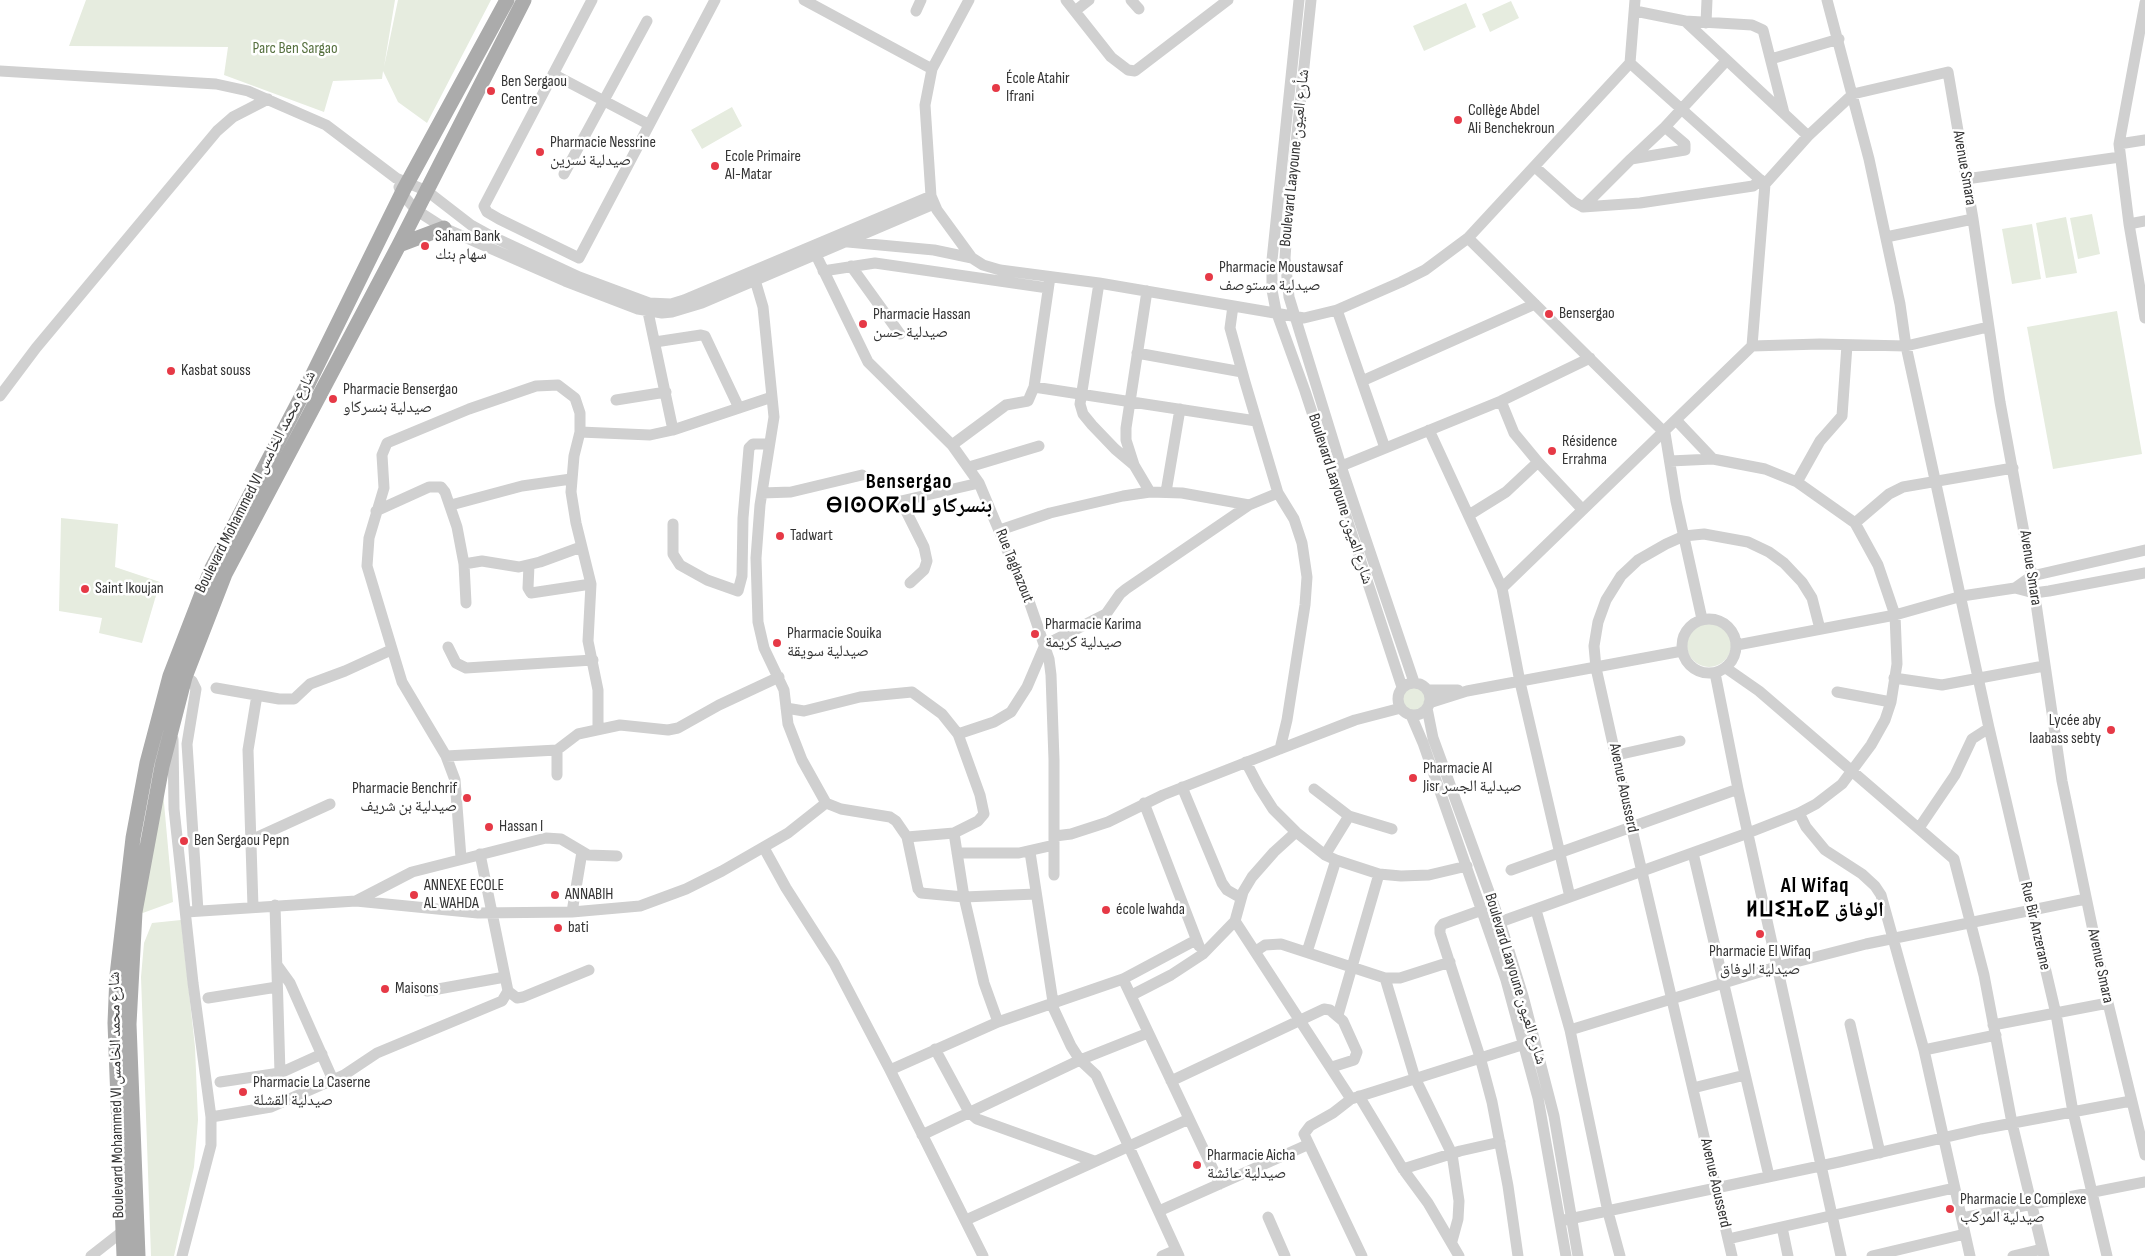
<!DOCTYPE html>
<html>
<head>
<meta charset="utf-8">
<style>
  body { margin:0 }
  canvas { display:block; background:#fff }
</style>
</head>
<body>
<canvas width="2145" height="1256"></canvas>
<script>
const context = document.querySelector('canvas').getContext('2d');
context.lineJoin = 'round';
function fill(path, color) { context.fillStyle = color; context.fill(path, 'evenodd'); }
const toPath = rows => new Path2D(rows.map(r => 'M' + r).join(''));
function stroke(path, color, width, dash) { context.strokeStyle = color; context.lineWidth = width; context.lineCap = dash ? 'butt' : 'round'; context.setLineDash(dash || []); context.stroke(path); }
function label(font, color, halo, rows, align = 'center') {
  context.font = font + ' "Sofia Sans Condensed","Noto Naskh Arabic","Noto Sans Tifinagh",sans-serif'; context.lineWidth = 5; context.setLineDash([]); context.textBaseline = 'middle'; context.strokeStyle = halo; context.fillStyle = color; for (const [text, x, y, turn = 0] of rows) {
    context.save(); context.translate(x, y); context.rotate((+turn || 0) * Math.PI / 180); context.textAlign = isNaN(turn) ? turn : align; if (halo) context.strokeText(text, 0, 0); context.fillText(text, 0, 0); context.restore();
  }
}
fill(toPath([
  [86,0,395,0,384,67,398,0,491,0,427,123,398,102,383,71,382,79,333,81,324,112,224,75,228,47,69,46],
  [1511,1,1519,18,1490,32,1482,14],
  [1466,3,1476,27,1424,51,1413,26],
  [732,107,742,126,702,149,691,130],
  [2092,214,2100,254,2078,259,2070,218],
  [2066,217,2077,273,2046,278,2036,223],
  [2032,224,2041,279,2012,284,2002,229],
  [2117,311,2142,454,2053,469,2027,327],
  [61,518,118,524,115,567,160,582,142,643,99,633,102,618,59,611],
  '1687 645a22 22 0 1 1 44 0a22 22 0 1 1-44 0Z',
  '1400 698a14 14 0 1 1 28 0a14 14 0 1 1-28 0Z',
  [163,792,173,902,140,914],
  [181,920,195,1047,198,1120,194,1167,174,1256,151,1256,141,977,144,943,152,923]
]), '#e6ecdf');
stroke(toPath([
  [592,0,484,206,487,212,499,219,579,258,715,0],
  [804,0,932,69],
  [969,0,932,69,925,105,931,196,937,210,972,258,983,265,1000,270,1099,283,1304,318,1337,310,1401,282,1425,270,1468,238,1630,63,1635,0],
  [1066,0,1111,57,1128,70,1135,71,1228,0],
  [1131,0,1139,9],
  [1299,0,1272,260,1272,290,1276,311,1305,391,1402,687],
  [1311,0,1287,229,1285,258,1289,297,1341,466,1414,682],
  [1827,0,1869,159,1900,304,1906,346,1989,728,2056,1014,2073,1112,2107,1256],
  [2145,3,2119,144,2129,224,2145,318],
  [916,11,921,0],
  [1075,11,1089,0],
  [1635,11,1685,21,1808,136],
  [1685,21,1752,25,1763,30,1784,113],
  [1706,23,1707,0],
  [1771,59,1839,39],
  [1630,63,1765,184],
  [0,71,216,84,248,91,326,125,396,178,427,191,471,225,491,236,579,277,649,303,671,304,684,300,931,196],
  [553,74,648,124],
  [1665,127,1685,144,1685,150,1631,159,1665,127,1726,61],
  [2119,144,2145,140],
  [1535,167,1574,202,1583,207,1640,203,1753,186,1761,180],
  [564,174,647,21],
  [1966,179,2120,157],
  [399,187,402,194,416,210,444,228,565,281,638,309,662,313,672,312,702,303,934,204],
  [1583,207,1631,159],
  [2129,224,2145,221],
  [1886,237,1973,219],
  [1468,238,1665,433,1676,501,1702,619],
  [848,242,934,250,972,258],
  [816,255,868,362,952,445,979,483,1030,604,1049,659,1051,675,1054,760,1054,875],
  [851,266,900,334],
  [823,271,875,263,1048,288],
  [1050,277,1034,387,1256,421],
  [755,280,763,307,774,417,760,505,756,558,758,622,764,648,784,690,788,724,802,760,826,803,841,809,890,817,896,821,907,837,918,889,921,893,964,897,1036,894],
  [1099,283,1080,404,1083,414,1092,425,1115,449,1134,465],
  [1147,291,1126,428,1126,440,1134,465,1150,492],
  [1233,306,1230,328,1245,382,1278,493,1294,519,1302,543,1307,577,1305,605,1287,720,1280,749],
  [1337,310,1385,448],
  [648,312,673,430],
  [655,342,701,335,705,336,739,408],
  [1752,346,1820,344,1906,346,1988,327],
  [1137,353,1242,372],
  [1362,381,1535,304],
  [0,396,36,348,217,131,233,117,268,99],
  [616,400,666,392],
  [1501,401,1514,433,1538,462,1582,509],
  [1677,421,1713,459],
  [1429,430,1502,588,1520,682,1570,897],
  [580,432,650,435,673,430,772,397],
  [952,445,1006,405,1028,401,1034,387],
  [969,467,1039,446],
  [1334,469,1501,401,1590,358],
  [1797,482,1820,441,1842,416,1847,345],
  [1166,492,1180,409],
  [762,493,791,492,862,475],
  [451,505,522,486,571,479],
  [376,511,429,487,441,487,445,492,457,527,464,564],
  [1469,515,1506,492,1538,462],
  [1855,523,1889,494,1903,487,2013,468],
  [673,524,673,554,680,565,707,580,738,591,742,576,743,518,749,448,753,444,769,444],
  [1000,530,1050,513,1123,496,1150,492,1182,493,1249,505,1278,493],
  [529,565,528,588,531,593,591,584],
  [910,583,924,570,927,561,924,547,901,501,979,483],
  [1502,588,1752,346,1765,184,1808,136,1853,94,1948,72,1973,219,2000,402,2032,576,2062,781,2108,1003,2145,1155],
  [2015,588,2032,576,2145,550],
  [466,603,464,564,482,561,519,567,540,562,581,547],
  '1682 646a27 27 0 1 1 54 0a27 27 0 1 1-54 0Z',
  [1737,645,1895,615,1962,596,2015,588,2034,593,2049,591,2145,573],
  [448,647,456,663,466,668,593,660],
  [1726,668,1759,691,1954,859,1984,975,2012,1123,2044,1256],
  [1715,673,1738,789,1841,1256],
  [185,677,192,681,196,689,187,744,198,911],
  [1894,678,1942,685,2044,666],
  '1398 699a16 16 0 1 1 32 0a16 16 0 1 1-32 0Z',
  [216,688,279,699,294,699,310,684,345,671,391,650],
  [1427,690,1458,690],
  [1837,692,1891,702],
  [1429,703,1467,691,1682,651],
  [786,708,804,711,860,697,912,692,942,714,958,734,980,795,984,814,978,821,954,833,907,837],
  [1427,708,1433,738,1500,922,1523,996,1554,1116,1578,1256],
  [1411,715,1423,743,1506,980,1538,1098,1566,1256],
  [958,734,994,722,1011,712,1027,687,1045,645,1106,614,1120,594,1126,589,1249,505],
  [173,739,174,809,193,983,211,1117,211,1145,182,1256],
  [1617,755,1680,741],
  [446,756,557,750],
  [1246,762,1259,787,1273,809,1296,832,1325,855,1336,860,1379,874,1401,876,1429,875,1467,866],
  [557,775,557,750,578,734,620,725,668,730,678,728,719,705,779,677],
  [1182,787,1222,883,1227,890,1241,898],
  [1314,789,1349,816,1392,829],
  [1144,803,1199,946],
  [1799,813,1806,827,1825,850,1862,874,1875,886,1881,895,1924,1050,1970,1256],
  [1919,828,1955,775,1972,739,1989,728],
  [954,833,964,897,984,983,998,1022],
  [1055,836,1071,834,1108,822,1163,795,1280,749,1355,720,1401,708],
  [251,840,330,804],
  [764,848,786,888,834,963,890,1070],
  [1030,852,1053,1002],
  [957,853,1019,853,1054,845],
  [1693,853,1769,1176],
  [1325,855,1349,816],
  [461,858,455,780,446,756,402,682,367,566,369,538,384,488,382,455,387,443,469,409,536,386,558,385,575,398,580,413,580,432,574,456,571,492,576,523,591,584,588,641,598,690,598,728],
  [1511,870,1738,789],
  [356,901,412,872,546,838,561,839,588,855,617,856],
  [275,905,280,1073],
  [253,907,248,750,257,695],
  [1482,910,1443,924,1440,928,1440,933,1480,1057,1492,1102,1508,1186,1518,1256],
  [1536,910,1570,1030,1608,1212,1620,1256],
  [186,912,356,901,478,913,572,912,640,906,686,889,722,871,788,833,826,803],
  [572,912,582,852],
  [1235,921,1243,892,1252,877,1274,852,1296,832],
  [1500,922,1748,833,1799,813,1816,804,1842,784,1871,745,1885,720,1891,702,1897,664,1895,615,1878,565,1855,523,1797,482,1765,469,1713,459,1670,461],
  [1256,951,1265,945,1281,944,1385,978,1400,978,1450,962],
  [1307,952,1336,860],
  [277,965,290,983,333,1080],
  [1385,978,1415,1078,1452,1154,1459,1201,1458,1219,1452,1241],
  [1123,979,1220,1184],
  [427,991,505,977],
  [508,991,517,998,523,997,589,970],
  [1132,995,1171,975,1203,954,1235,921,1351,1099,1531,1042],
  [208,998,277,987],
  [1051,1003,1071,1046,1080,1060,1096,1075,1179,1256],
  [1338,1015,1379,874],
  [1850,1024,1880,1153],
  [1993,1025,2108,1003],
  [1570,1030,1776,967,1866,944,2086,899],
  [935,1049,969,1112,977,1119,1094,1161],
  [1924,1050,1996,1035],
  [1171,1081,1324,1009,1330,1010,1343,1021,1357,1052,1354,1060,1332,1067],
  [220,1082,280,1073,322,1054],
  [1693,1088,1745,1075],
  [1359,1096,1403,1169,1428,1203,1459,1256],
  [1351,1099,1333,1113,1310,1126,1304,1134,1362,1256],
  [211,1117,271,1107,344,1075,377,1053,502,1001,508,991,480,854],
  [922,1135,1080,1060,1148,1033],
  [1403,1169,1460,1151,1500,1142],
  [1159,1211,1307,1145],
  [1268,1217,1285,1256],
  [1962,1218,2145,1182],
  [966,1220,1189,1119],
  [1560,1221,1839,1162,1981,1129,2131,1101],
  [1782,1227,1788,1256],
  [1728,1239,1954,1188],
  [91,1256,123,1231],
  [983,1256,890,1070,998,1022,1123,979,1196,940],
  [1162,1256,1176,1250],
  [1732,1256,1631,825,1596,668,1594,646,1598,622,1606,600,1621,576,1638,560,1666,544,1684,536,1704,534,1748,542,1769,552,1784,563,1802,582,1812,598,1820,629],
  [1872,1256,1965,1234],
  [2013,1256,2042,1249]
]), '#d0d0d0', 11);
stroke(toPath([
  [399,245,444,228],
  [124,1256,115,1023,117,975,133,838,147,763,170,676,211,570,308,384,404,189,507,0],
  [138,1256,129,1024,135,912,162,766,185,677,225,574,399,245,524,0]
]), '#ababab', 15);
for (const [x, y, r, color] of [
  [996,88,5,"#e63946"],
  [491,91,5,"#e63946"],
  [1458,120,5,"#e63946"],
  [540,152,5,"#e63946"],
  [715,166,5,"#e63946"],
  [425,246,5,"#e63946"],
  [1209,277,5,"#e63946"],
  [1549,314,5,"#e63946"],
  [863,324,5,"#e63946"],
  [171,371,5,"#e63946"],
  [333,399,5,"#e63946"],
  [1552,451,5,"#e63946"],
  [780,536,5,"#e63946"],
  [85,589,5,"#e63946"],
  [1035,634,5,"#e63946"],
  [777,643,5,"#e63946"],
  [2111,730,5,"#e63946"],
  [1413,778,5,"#e63946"],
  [467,798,5,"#e63946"],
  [489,827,5,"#e63946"],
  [184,841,5,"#e63946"],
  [414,895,5,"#e63946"],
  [555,895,5,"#e63946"],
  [1106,910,5,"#e63946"],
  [558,928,5,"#e63946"],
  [1760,934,5,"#e63946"],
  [385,989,5,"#e63946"],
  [243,1092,5,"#e63946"],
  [1197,1165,5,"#e63946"],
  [1950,1209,5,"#e63946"]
]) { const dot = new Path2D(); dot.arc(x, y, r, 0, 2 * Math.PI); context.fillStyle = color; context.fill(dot); stroke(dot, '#fff', 2); }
label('16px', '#56703f', '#fff', [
  ["Parc Ben Sargao",295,49]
]);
label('16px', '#333', '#fff', [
  ["École Atahir",1006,79],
  ["Ifrani",1006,97],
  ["Ben Sergaou",501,82],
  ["Centre",501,100],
  ["Collège Abdel",1468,111],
  ["Ali Benchekroun",1468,129],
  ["Pharmacie Nessrine",550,143],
  ["صيدلية نسرين",550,161],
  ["Ecole Primaire",725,157],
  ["Al-Matar",725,175],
  ["Saham Bank",435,237],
  ["سهام بنك",435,255],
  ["Pharmacie Moustawsaf",1219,268],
  ["صيدلية مستوصف",1219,286],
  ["Bensergao",1559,314],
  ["Pharmacie Hassan",873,315],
  ["صيدلية حسن",873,333],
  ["Kasbat souss",181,371],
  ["Pharmacie Bensergao",343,390],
  ["صيدلية بنسركاو",343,408],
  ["Résidence",1562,442],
  ["Errahma",1562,460],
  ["Tadwart",790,536],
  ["Saint Ikoujan",95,589],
  ["Pharmacie Karima",1045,625],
  ["صيدلية كريمة",1045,643],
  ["Pharmacie Souika",787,634],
  ["صيدلية سويقة",787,652],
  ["Lycée aby",2101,721,"right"],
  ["laabass sebty",2101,739,"right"],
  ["Pharmacie Al",1423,769],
  ["Jisr صيدلية الجسر",1423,787],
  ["Pharmacie Benchrif",457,789,"right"],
  ["صيدلية بن شريف",457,807,"right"],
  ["Hassan I",499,827],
  ["Ben Sergaou Pepn",194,841],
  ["ANNEXE ECOLE",424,886],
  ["AL WAHDA",424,904],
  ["ANNABIH",565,895],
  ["école lwahda",1116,910],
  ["bati",568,928],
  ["Pharmacie El Wifaq",1760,952,"center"],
  ["صيدلية الوفاق",1760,970,"center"],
  ["Maisons",395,989],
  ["Pharmacie La Caserne",253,1083],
  ["صيدلية القشلة",253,1101],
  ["Pharmacie Aicha",1207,1156],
  ["صيدلية عائشة",1207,1174],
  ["Pharmacie Le Complexe",1960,1200],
  ["صيدلية المركب",1960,1218]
], 'left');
label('16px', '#333', '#fff', [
  ["Boulevard Laayoune شأرع العيون",1295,158,-84],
  ["Avenue Smara",1964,168,80],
  ["Boulevard Mohammed VI شارع محمد الخامس",256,482,-63],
  ["Boulevard Laayoune شارع العيون",1340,499,72],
  ["Rue Taghazout",1014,566,68],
  ["Avenue Smara",2030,568,81],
  ["Avenue Aousserd",1623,788,78],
  ["Rue Bir Anzerane",2035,926,77],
  ["Avenue Smara",2100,966,78],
  ["Boulevard Laayoune شارع العيون",1515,979,73],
  ["Boulevard Mohammed VI شارع محمد الخامس",117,1095,-91],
  ["Avenue Aousserd",1715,1183,77]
]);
context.letterSpacing = '1px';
label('bold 21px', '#000', '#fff', [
  ["Bensergao",909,483],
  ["ⴱⵏⵙⵔⴽⴰⵡ بنسركاو",909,507],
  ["Al Wifaq",1815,887],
  ["ⵍⵡⵉⴼⴰⵇ الوفاق",1815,911]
]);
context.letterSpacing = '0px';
</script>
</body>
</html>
